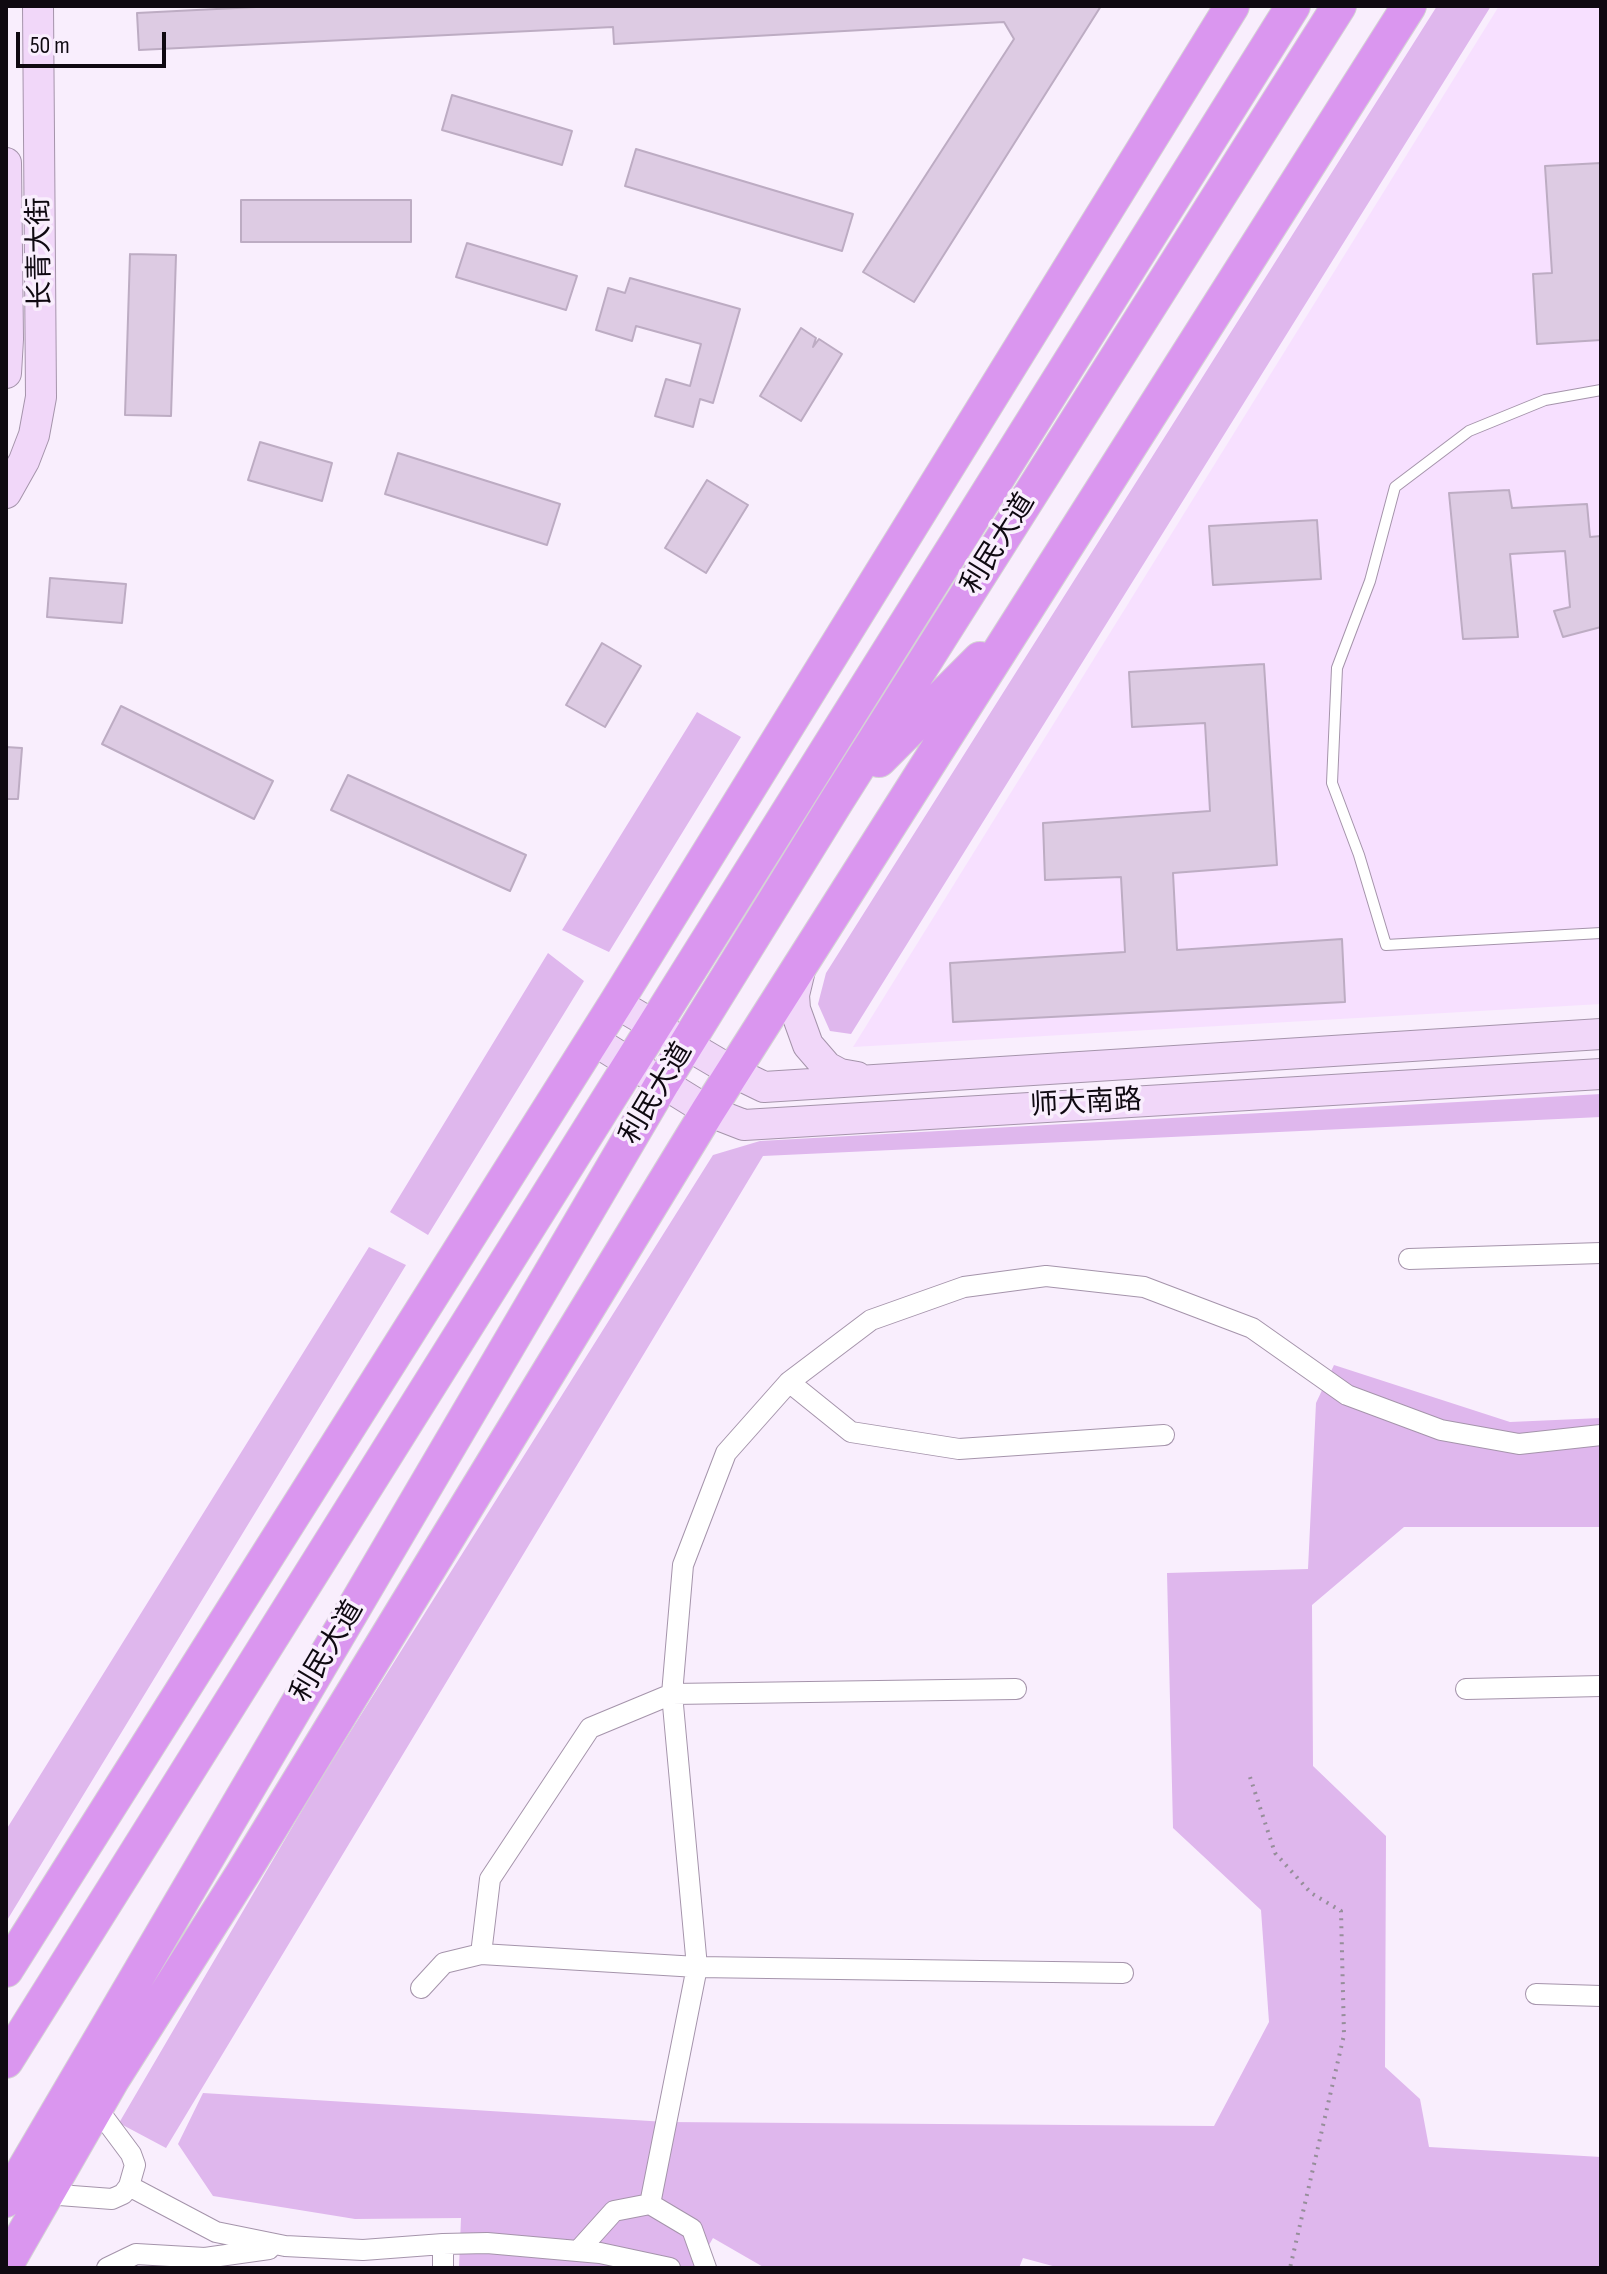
<!DOCTYPE html>
<html>
<head>
<meta charset="utf-8">
<style>
  body { margin:0 }
  #map { position:relative; width:1607px; height:2274px; overflow:hidden; background:#f9eefd; font-family:"Sofia Sans Condensed",sans-serif }
  canvas { display:block }
  .frame { position:absolute; inset:0; border:8px solid #0f0911; pointer-events:none }
  .scale { position:absolute; left:16px; top:32px; width:150px; height:36px; box-sizing:border-box; border:4px solid #0f0911; border-top:0; padding-left:10px; font-size:24px; line-height:28px; white-space:nowrap; color:#0f0911; -webkit-text-stroke:6px #f9eefd; paint-order:stroke }
</style>
</head>
<body>
<div id="map">
<canvas width="1607" height="2274"></canvas>
<div class="frame"></div>
<div class="scale">50 m</div>
</div>
<script>
const context = document.querySelector('canvas').getContext('2d');
context.lineJoin = 'round';
function fill(path, color) { context.fillStyle = color; context.fill(path, 'evenodd'); }
const toPath = rows => new Path2D(rows.map(r => 'M' + r).join(''));
function stroke(path, color, width, dash) { context.strokeStyle = color; context.lineWidth = width; context.lineCap = dash ? 'butt' : 'round'; context.setLineDash(dash || []); context.stroke(path); }
function label(font, color, halo, rows, align = 'center') {
  context.font = font + ' "Sofia Sans Condensed","Noto Sans SC",sans-serif'; context.lineWidth = 7; context.setLineDash([]); context.textBaseline = 'middle'; context.strokeStyle = halo; context.fillStyle = color; for (const [text, x, y, turn = 0] of rows) {
    context.save(); context.translate(x, y); context.rotate((+turn || 0) * Math.PI / 180); context.textAlign = isNaN(turn) ? turn : align; if (halo) context.strokeText(text, 0, 0); context.fillText(text, 0, 0); context.restore();
  }
}
fill(toPath([
  [1499,6,1601,6,1601,1004,853,1047]
]), '#f7e0ff');
fill(toPath([
  [1437,6,1491,6,851,1034,830,1031,818,1004,826,973],
  [697,712,741,737,609,952,562,930],
  [548,953,584,981,428,1235,390,1212],
  [1601,1094,1601,1117,763,1156,166,2148,119,2123,318,1783,713,1155,760,1141],
  [369,1247,406,1265,6,1922,6,1830],
  [1334,1365,1510,1422,1601,1418,1601,1527,1404,1527,1312,1605,1313,1766,1386,1836,1385,2067,1420,2099,1429,2147,1601,2157,1601,2268,1060,2268,1023,2258,1019,2268,765,2268,713,2238,696,2268,459,2268,461,2218,355,2219,213,2196,178,2144,203,2093,666,2122,1214,2126,1269,2022,1261,1910,1173,1828,1167,1573,1308,1569,1316,1403]
]), '#dfb7ed');
const building = toPath([
  [276,6,1101,6,914,302,863,272,1014,39,1004,22,614,44,613,27,139,50,137,13,276,6],
  [452,95,572,131,562,165,442,130,452,95],
  [636,149,853,214,842,251,625,186,636,149],
  [1601,163,1601,340,1537,344,1533,274,1552,273,1545,166,1601,163],
  [241,200,411,200,411,242,241,242,241,200],
  [467,243,577,276,566,310,456,277,467,243],
  [130,254,176,255,171,416,125,415,130,254],
  [630,278,740,309,713,403,700,399,693,427,655,416,666,379,690,386,701,344,636,326,632,341,596,330,608,288,625,293,630,278],
  [801,328,816,338,813,347,819,339,842,354,801,421,760,396,801,328],
  [260,442,332,463,322,501,248,480,260,442],
  [398,453,560,504,547,545,385,494,398,453],
  [707,480,748,505,706,573,665,548,707,480],
  [1509,490,1512,508,1587,504,1590,537,1601,536,1601,627,1563,637,1554,611,1570,607,1565,551,1510,554,1518,637,1463,639,1449,493,1509,490],
  [1317,520,1321,579,1213,585,1209,526,1317,520],
  [50,578,126,584,122,623,47,617,50,578],
  [602,643,641,666,605,727,566,705,602,643],
  [1264,664,1277,865,1173,873,1177,950,1342,939,1345,1002,953,1022,950,963,1125,952,1121,877,1045,880,1043,823,1210,811,1205,723,1132,727,1129,672,1264,664],
  [121,706,273,781,254,819,102,744,121,706],
  [6,747,22,748,18,799,6,799,6,747],
  [348,775,526,855,510,891,331,810,348,775]
]);
fill(building, '#ddcbe3');
stroke(building, '#bdacc3', 2);
const service = toPath([
  [1601,390,1545,400,1469,431,1395,487,1370,581,1337,668,1332,783,1359,855,1386,945,1601,933]
]);
const minor = toPath([
  [1409,1259,1601,1253],
  [789,1382,851,1432,959,1449,1164,1435],
  [1016,1689,672,1694,590,1728,490,1879,481,1954,697,1967,1123,1973],
  [1466,1689,1601,1686],
  [421,1988,444,1963,481,1954],
  [1536,1994,1601,1996],
  [129,2186,216,2232,285,2246,363,2250,443,2244,487,2243,600,2253,670,2268],
  [46,2194,112,2199,123,2194,129,2186,135,2165,131,2154,96,2107],
  [650,2204,697,1967,672,1694,683,1565,726,1453,789,1382,871,1320,964,1287,1046,1276,1144,1287,1252,1328,1347,1395,1441,1430,1519,1444,1601,1435],
  [578,2251,614,2211,650,2204,692,2229,706,2268],
  [107,2268,136,2254,205,2258,269,2249],
  [443,2268,443,2244]
]);
const secondary = toPath([
  [6,163,8,339,6,373],
  [6,493,24,461,34,435,41,397,38,6],
  [801,966,794,995,795,1009,808,1045,827,1067,840,1074,857,1077],
  [616,1003,733,1072,764,1087,1601,1034],
  [593,1040,708,1111,744,1125,1601,1074]
]);
const trunk = toPath([
  [879,760,980,659],
  [6,1970,616,1003,1232,6],
  [6,2061,1293,6],
  [6,2200,663,1082,836,802,1339,6],
  [6,2265,112,2080,243,1873,708,1111,1409,6]
]);
stroke(service, '#a594ab', 12);
stroke(minor, '#a594ab', 22);
stroke(secondary, '#a594ab', 32);
stroke(trunk, '#d4d3d4', 36);
stroke(toPath([
  [1250,1777,1275,1853,1311,1893,1341,1911,1344,2035,1290,2268]
]), '#968e9a', 4, [2, 6]);
stroke(service, '#fff', 10);
stroke(minor, '#fff', 20);
stroke(secondary, '#f1d7f9', 30);
stroke(trunk, '#da96ef', 34);
label('28px', '#0f0911', '#f9eefd', [
  ["长青大街",41,253,-91],
  ["利民大道",999,544,-58],
  ["利民大道",657,1094,-59],
  ["师大南路",1086,1104,-3],
  ["利民大道",328,1652,-59]
]);
</script>
</body>
</html>
